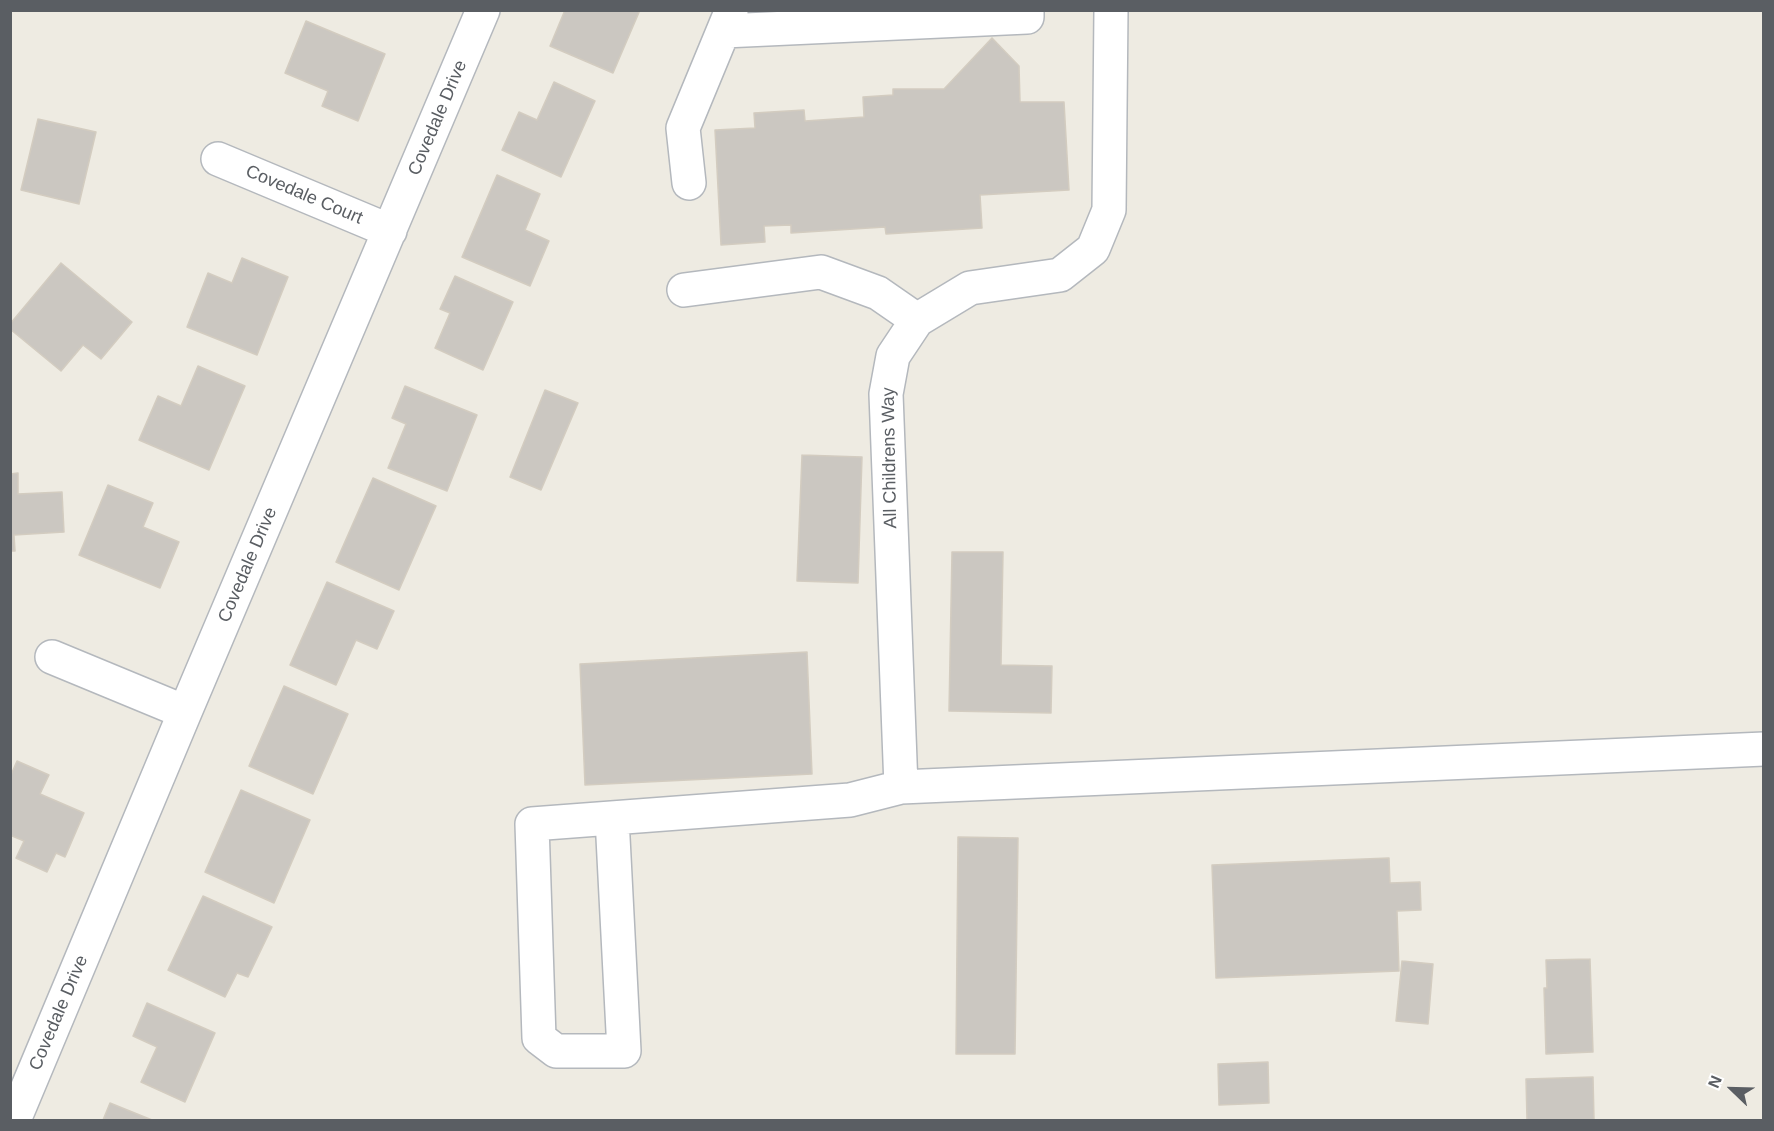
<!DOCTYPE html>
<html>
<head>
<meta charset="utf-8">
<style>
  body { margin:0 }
  #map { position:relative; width:1774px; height:1131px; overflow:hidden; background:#eeebe2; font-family:Arial,sans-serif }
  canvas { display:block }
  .frame { position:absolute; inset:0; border:12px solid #5a5e63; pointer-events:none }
  .north { position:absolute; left:1702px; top:1059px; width:60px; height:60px; -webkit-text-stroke:4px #fff; paint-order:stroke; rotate:293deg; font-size:16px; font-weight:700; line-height:24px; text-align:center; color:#5a5e63 }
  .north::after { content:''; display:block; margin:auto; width:21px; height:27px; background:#5a5e63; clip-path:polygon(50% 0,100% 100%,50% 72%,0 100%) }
</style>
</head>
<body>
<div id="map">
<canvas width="1774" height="1131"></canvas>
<div class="frame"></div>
<div class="north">N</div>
</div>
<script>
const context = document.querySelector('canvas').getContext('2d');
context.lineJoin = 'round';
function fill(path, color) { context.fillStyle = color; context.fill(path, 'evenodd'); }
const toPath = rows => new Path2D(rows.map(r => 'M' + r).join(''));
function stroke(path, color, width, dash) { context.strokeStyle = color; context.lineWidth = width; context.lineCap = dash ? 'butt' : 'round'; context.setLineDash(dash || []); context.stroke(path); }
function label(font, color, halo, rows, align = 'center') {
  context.font = font + ' Arial,sans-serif'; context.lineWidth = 4.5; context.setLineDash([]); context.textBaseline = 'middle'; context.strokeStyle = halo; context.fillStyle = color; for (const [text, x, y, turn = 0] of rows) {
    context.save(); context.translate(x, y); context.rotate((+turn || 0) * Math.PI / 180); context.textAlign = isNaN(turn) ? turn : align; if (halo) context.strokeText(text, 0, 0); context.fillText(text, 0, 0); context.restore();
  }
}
const building = toPath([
  [565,10,640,10,613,73,550,46,565,10],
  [306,21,385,54,358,121,322,106,328,91,285,73,306,21],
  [992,38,1019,66,1020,102,1064,102,1069,190,980,195,982,228,886,234,885,227,791,233,791,225,764,226,765,242,721,245,715,130,755,128,754,113,804,110,805,121,864,117,863,97,893,95,893,89,944,89,992,38],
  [554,82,595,101,561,177,502,150,519,112,537,120,554,82],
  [38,119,96,132,79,204,21,190,38,119],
  [497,175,540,194,525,230,549,241,530,286,462,257,497,175],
  [242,258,288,277,257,355,187,327,208,273,232,283,242,258],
  [61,263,132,322,101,359,83,345,61,371,10,329,10,324,61,263],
  [455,276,513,302,483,370,435,348,450,313,440,309,455,276],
  [198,366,245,386,209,470,139,440,158,396,181,406,198,366],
  [405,386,477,415,447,491,388,468,406,424,392,418,405,386],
  [545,390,578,403,541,490,510,477,545,390],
  [802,455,862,457,858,583,797,581,802,455],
  [18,473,18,494,62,492,64,532,14,535,15,551,10,551,10,474,18,473],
  [373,478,436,506,399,590,336,562,373,478],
  [108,485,153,503,143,527,179,542,160,588,79,555,108,485],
  [952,552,1003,552,1001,665,1052,666,1051,713,949,711,952,552],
  [327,582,394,611,377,649,356,640,336,685,290,665,327,582],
  [807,652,812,774,585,785,580,664,807,652],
  [284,686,348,714,313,794,249,766,284,686],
  [17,761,49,775,40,794,84,813,65,857,56,853,47,872,16,858,24,841,10,835,10,777,17,761],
  [241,790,310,820,274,903,205,872,241,790],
  [958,837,1018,838,1015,1054,956,1054,958,837],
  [1389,858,1390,883,1420,882,1421,910,1397,911,1399,971,1216,978,1212,865,1389,858],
  [203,896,272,927,248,977,237,973,225,997,168,970,203,896],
  [1590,959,1593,1052,1546,1054,1544,988,1547,988,1546,960,1590,959],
  [1402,961,1433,964,1428,1024,1396,1021,1402,961],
  [147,1003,215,1033,185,1102,141,1082,157,1047,133,1036,147,1003],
  [1268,1062,1269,1103,1219,1105,1218,1064,1268,1062],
  [1593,1077,1594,1120,1527,1120,1526,1079,1593,1077],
  [110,1103,152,1120,103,1120,110,1103]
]);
fill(building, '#cbc7c1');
stroke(building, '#d3ccc0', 1.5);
const minor = toPath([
  [724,31,1027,17,1027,10],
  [218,159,390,231],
  [689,183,683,128,731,12],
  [684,290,821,272,878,293,917,320],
  [52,657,185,712],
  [901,787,886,394,893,356,917,320,970,288,1060,275,1093,249,1109,210,1111,10],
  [612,818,624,1051,556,1051,539,1038,532,824,850,800,901,787,1764,749],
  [14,1120,185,712,483,10]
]);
stroke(minor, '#b4b8bd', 36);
stroke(minor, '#fff', 33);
label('18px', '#5a5e63', '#fff', [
  ["Covedale Drive",438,118,-67],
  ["Covedale Court",304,195,23],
  ["All Childrens Way",890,458,-91],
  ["Covedale Drive",248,565,-67],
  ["Covedale Drive",59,1013,-67]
]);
</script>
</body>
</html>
